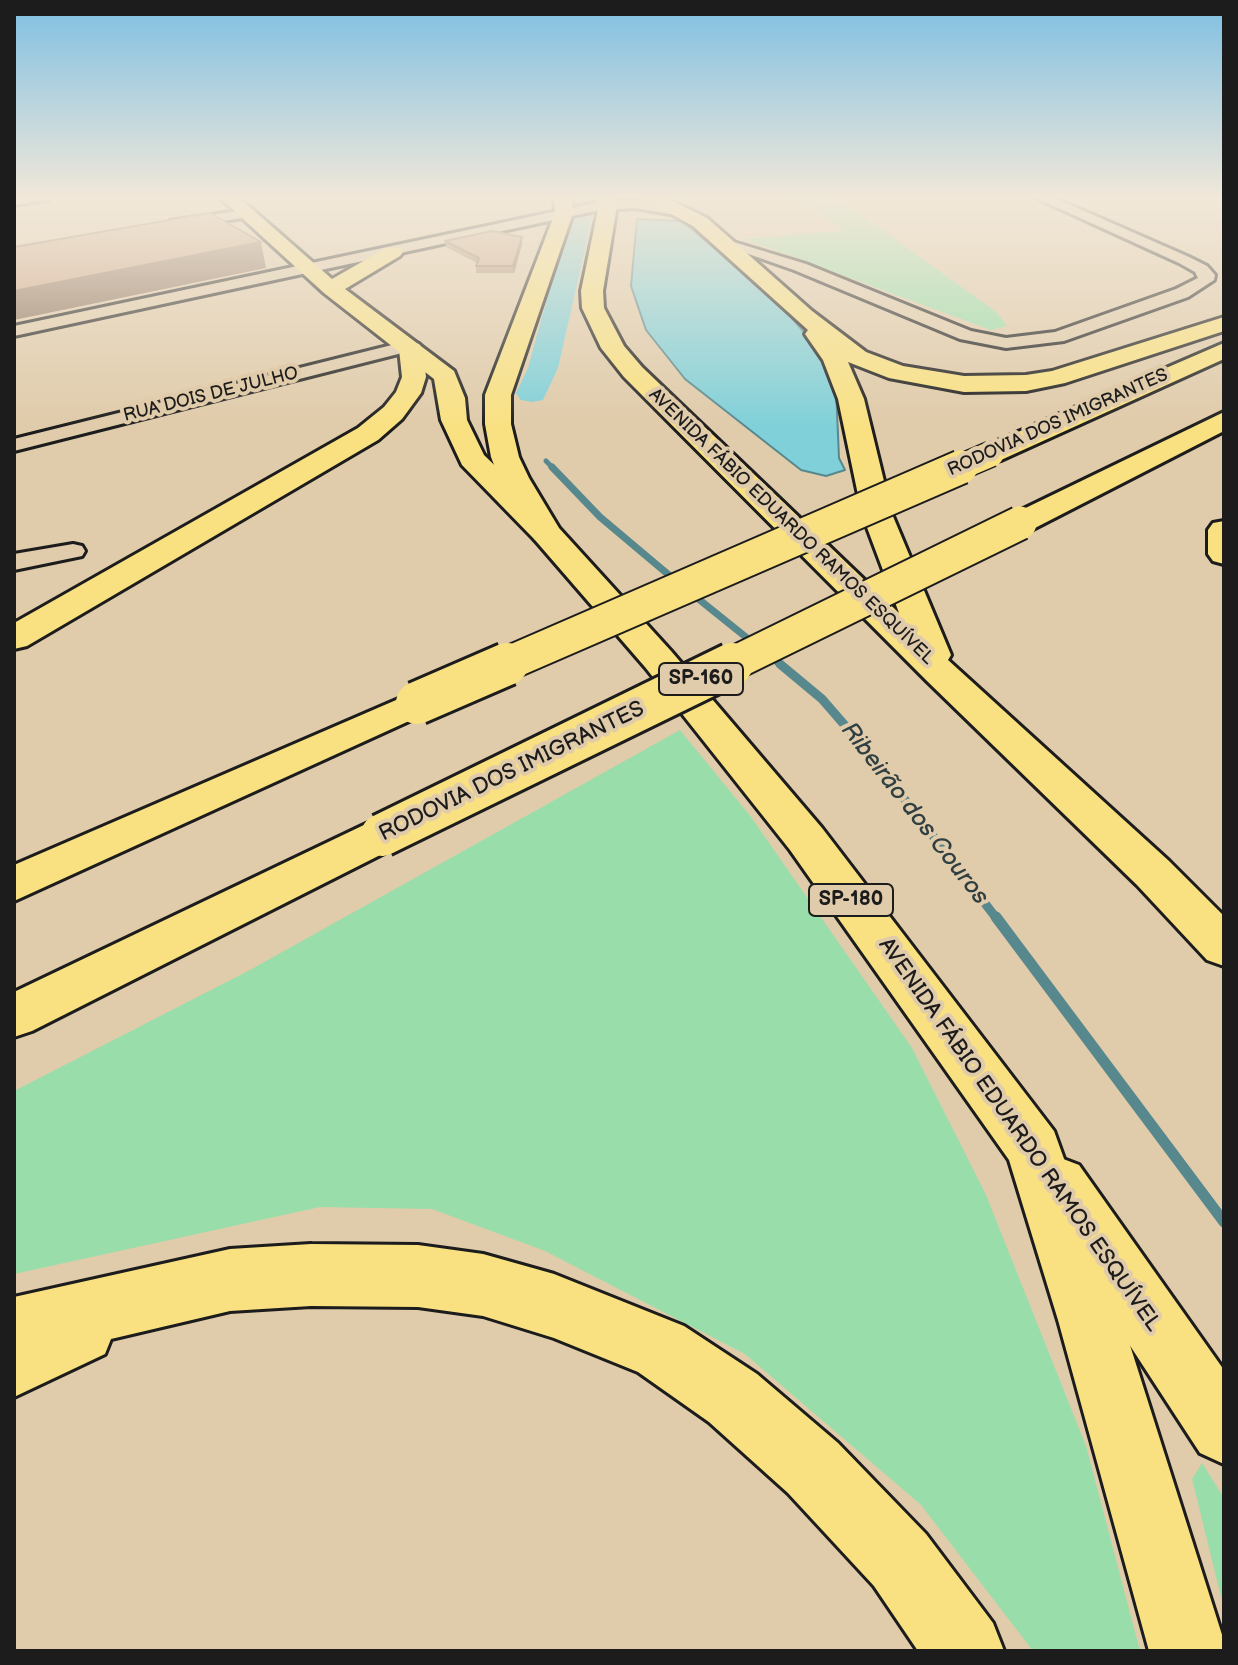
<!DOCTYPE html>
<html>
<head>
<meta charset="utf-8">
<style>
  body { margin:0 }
  #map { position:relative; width:1238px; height:1665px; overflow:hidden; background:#e0cbaa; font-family:"Balsamiq Sans",sans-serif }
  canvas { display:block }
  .frame { position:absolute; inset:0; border:16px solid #1c1c1c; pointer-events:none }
</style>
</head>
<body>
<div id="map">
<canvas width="1238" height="1665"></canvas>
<div class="frame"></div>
</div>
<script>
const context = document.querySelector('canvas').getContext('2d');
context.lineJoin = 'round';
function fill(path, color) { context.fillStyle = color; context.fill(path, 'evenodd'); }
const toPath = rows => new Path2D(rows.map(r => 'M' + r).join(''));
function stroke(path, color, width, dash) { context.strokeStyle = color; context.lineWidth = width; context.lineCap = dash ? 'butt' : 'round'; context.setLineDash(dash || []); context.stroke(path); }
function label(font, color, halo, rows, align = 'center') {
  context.font = font + ' "Balsamiq Sans",sans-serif'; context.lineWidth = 8; context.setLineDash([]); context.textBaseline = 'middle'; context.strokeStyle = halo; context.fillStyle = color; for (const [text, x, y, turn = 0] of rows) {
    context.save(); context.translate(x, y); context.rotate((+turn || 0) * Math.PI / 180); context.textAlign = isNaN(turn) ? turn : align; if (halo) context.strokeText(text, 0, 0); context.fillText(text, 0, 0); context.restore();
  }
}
fill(toPath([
  [792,196,828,196,859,213,996,312,1007,326,991,330,745,239,843,231,813,207],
  [680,730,751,817,912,1048,986,1195,1086,1446,1140,1651,1033,1651,921,1505,745,1354,545,1251,432,1209,320,1207,14,1274,14,1091,250,970],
  [1202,1463,1224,1498,1224,1609,1192,1479]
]), '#99deaa');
const water = toPath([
  [637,219,681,221,771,294,803,331,821,358,836,389,839,458,845,470,826,476,801,470,685,379,646,330,631,286,637,219]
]);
fill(water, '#7fd0d9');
stroke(water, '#57888d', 2);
stroke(toPath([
  [546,461,554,469]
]), '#57888d', 5);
stroke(toPath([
  [552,467,600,517,676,581],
  [691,593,757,646],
  [769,655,782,666]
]), '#57888d', 7);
stroke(toPath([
  [780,664,822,699,868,752,997,919]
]), '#57888d', 9);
stroke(toPath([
  [996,917,1224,1222]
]), '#57888d', 11);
fill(toPath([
  [575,196,597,196,558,368,543,400,532,402,521,400,516,393,528,368,575,196]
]), '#7fd0d9');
const minor = toPath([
  [53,196,47,200,14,205,14,197,53,196],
  [1032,196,1050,196,1189,257,1207,266,1215,275,1214,280,1188,297,1064,341,1006,348,960,339,794,270,720,244,727,240,806,264,971,331,1006,338,1055,332,1176,289,1198,278,1195,272,1179,263,1032,196],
  [635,200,682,208,689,212,682,216,635,208,600,210,14,336,14,326,600,202,635,200],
  [244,210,249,211,249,217,170,229,163,225,170,221,244,210],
  [408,341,414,342,417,346,414,350,14,451,14,439,408,341],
  [73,544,82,546,85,551,82,556,14,570,14,554,73,544]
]);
const major = toPath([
  [218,196,237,196,332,279,386,248,400,248,403,252,400,256,345,289,454,371,465,398,467,420,484,455,557,526,562,533,557,540,546,542,535,540,462,465,441,420,434,379,324,293,218,196],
  [1058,1157,1079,1165,1224,1370,1224,1464,1200,1453,1037,1203,1029,1184,1037,1165,1058,1157]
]);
const highway = toPath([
  [554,196,572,196,573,213,511,395,511,424,519,457,529,478,559,528,671,651,822,828,1054,1131,1122,1320,1224,1641,1224,1651,1149,1651,1058,1320,1009,1160,790,850,645,667,535,540,499,478,491,457,485,424,485,395,555,213,554,196],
  [596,196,614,196,617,205,603,291,604,308,624,346,642,367,899,613,862,514,838,399,823,360,805,334,808,330,693,226,639,196,662,196,707,218,812,311,866,352,903,366,964,376,1026,375,1052,371,1224,317,1224,331,1065,383,1026,391,964,392,889,378,848,362,864,399,892,514,951,655,948,660,1169,861,1224,916,1224,966,1207,960,1137,885,926,680,624,377,601,348,582,308,581,291,599,205,596,196],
  [411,342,419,344,423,349,426,377,421,393,402,419,378,440,27,646,14,649,14,623,358,428,384,407,396,392,402,377,399,349,403,344,411,342],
  [1224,343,1224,359,1001,460,991,462,981,460,977,454,981,448,1224,343],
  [1224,412,1224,431,1031,530,1020,532,1009,530,1004,523,1009,516,1224,412],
  [1224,521,1224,564,1213,561,1208,554,1208,530,1213,523,1224,521],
  [417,691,431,695,436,703,431,711,14,901,14,865,417,691],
  [382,820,398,824,404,835,398,846,32,1031,14,1037,14,992,366,824,382,820],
  [311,1244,418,1245,483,1254,554,1274,684,1326,757,1374,838,1443,926,1534,993,1623,1004,1651,918,1651,874,1586,788,1493,709,1422,638,1372,554,1338,483,1316,418,1307,311,1306,230,1311,111,1339,105,1354,14,1397,14,1297,230,1249,311,1244]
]);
stroke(minor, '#1c1c1c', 6);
stroke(major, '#1c1c1c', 6);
stroke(highway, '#1c1c1c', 6);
fill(minor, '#e0cbaa');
fill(major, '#f9e181');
fill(highway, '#f9e181');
const highwayBridgeFar2 = toPath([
  [956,469,991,454]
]);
const highwayBridgeFar1 = toPath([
  [502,666,961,467],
  [728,666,1020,523]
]);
const highwayBridge = toPath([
  [417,703,507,664],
  [382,835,732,664]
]);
stroke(highwayBridgeFar2, '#1c1c1c', 28, []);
stroke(highwayBridgeFar1, '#1c1c1c', 37, []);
stroke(highwayBridge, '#1c1c1c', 48, []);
stroke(highwayBridgeFar2, '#f9e181', 25);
stroke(highwayBridgeFar1, '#f9e181', 33);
stroke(highwayBridge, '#f9e181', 42);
fill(toPath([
  [522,237,522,244,514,273,476,273,476,266,477,263,446,247,445,241]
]), '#af8d73');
fill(toPath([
  [522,237,522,244,514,273,513,266],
  [261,242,266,268,14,320,14,291]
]), '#8f735e');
const building = toPath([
  [210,213,261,242,14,291,14,247,210,213],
  [492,231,522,237,513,266,476,266,479,258,445,241,492,231]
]);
fill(building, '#cca486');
stroke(building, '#8f735e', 2);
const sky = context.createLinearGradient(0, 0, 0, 430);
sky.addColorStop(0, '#7ebfe2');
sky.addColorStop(0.46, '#f1e8d9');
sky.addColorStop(1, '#f1e8d900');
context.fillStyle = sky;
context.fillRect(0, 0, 1238, 430);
label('18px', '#1c1c1c', '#e0cbaa', [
  ["RUA DOIS DE JULHO",211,395,-14],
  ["RODOVIA DOS IMIGRANTES",1058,423,-24],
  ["AVENIDA FÁBIO EDUARDO RAMOS ESQUÍVEL",791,527,44]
]);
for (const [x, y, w] of [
  [701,679,84],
  [851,900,84]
]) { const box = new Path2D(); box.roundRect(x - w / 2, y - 16, w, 32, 6); context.fillStyle = '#e0cbaa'; context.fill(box); stroke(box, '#1c1c1c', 2); }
label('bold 20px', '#1c1c1c', null, [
  ["SP-160",701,679],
  ["SP-180",851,900]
]);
label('22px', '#1c1c1c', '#e0cbaa', [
  ["RODOVIA DOS IMIGRANTES",512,772,-26],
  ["AVENIDA FÁBIO EDUARDO RAMOS ESQUÍVEL",1019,1135,55]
]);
label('italic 24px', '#304042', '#e0cbaa', [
  ["Ribeirão dos Couros",914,814,52]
]);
</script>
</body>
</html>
